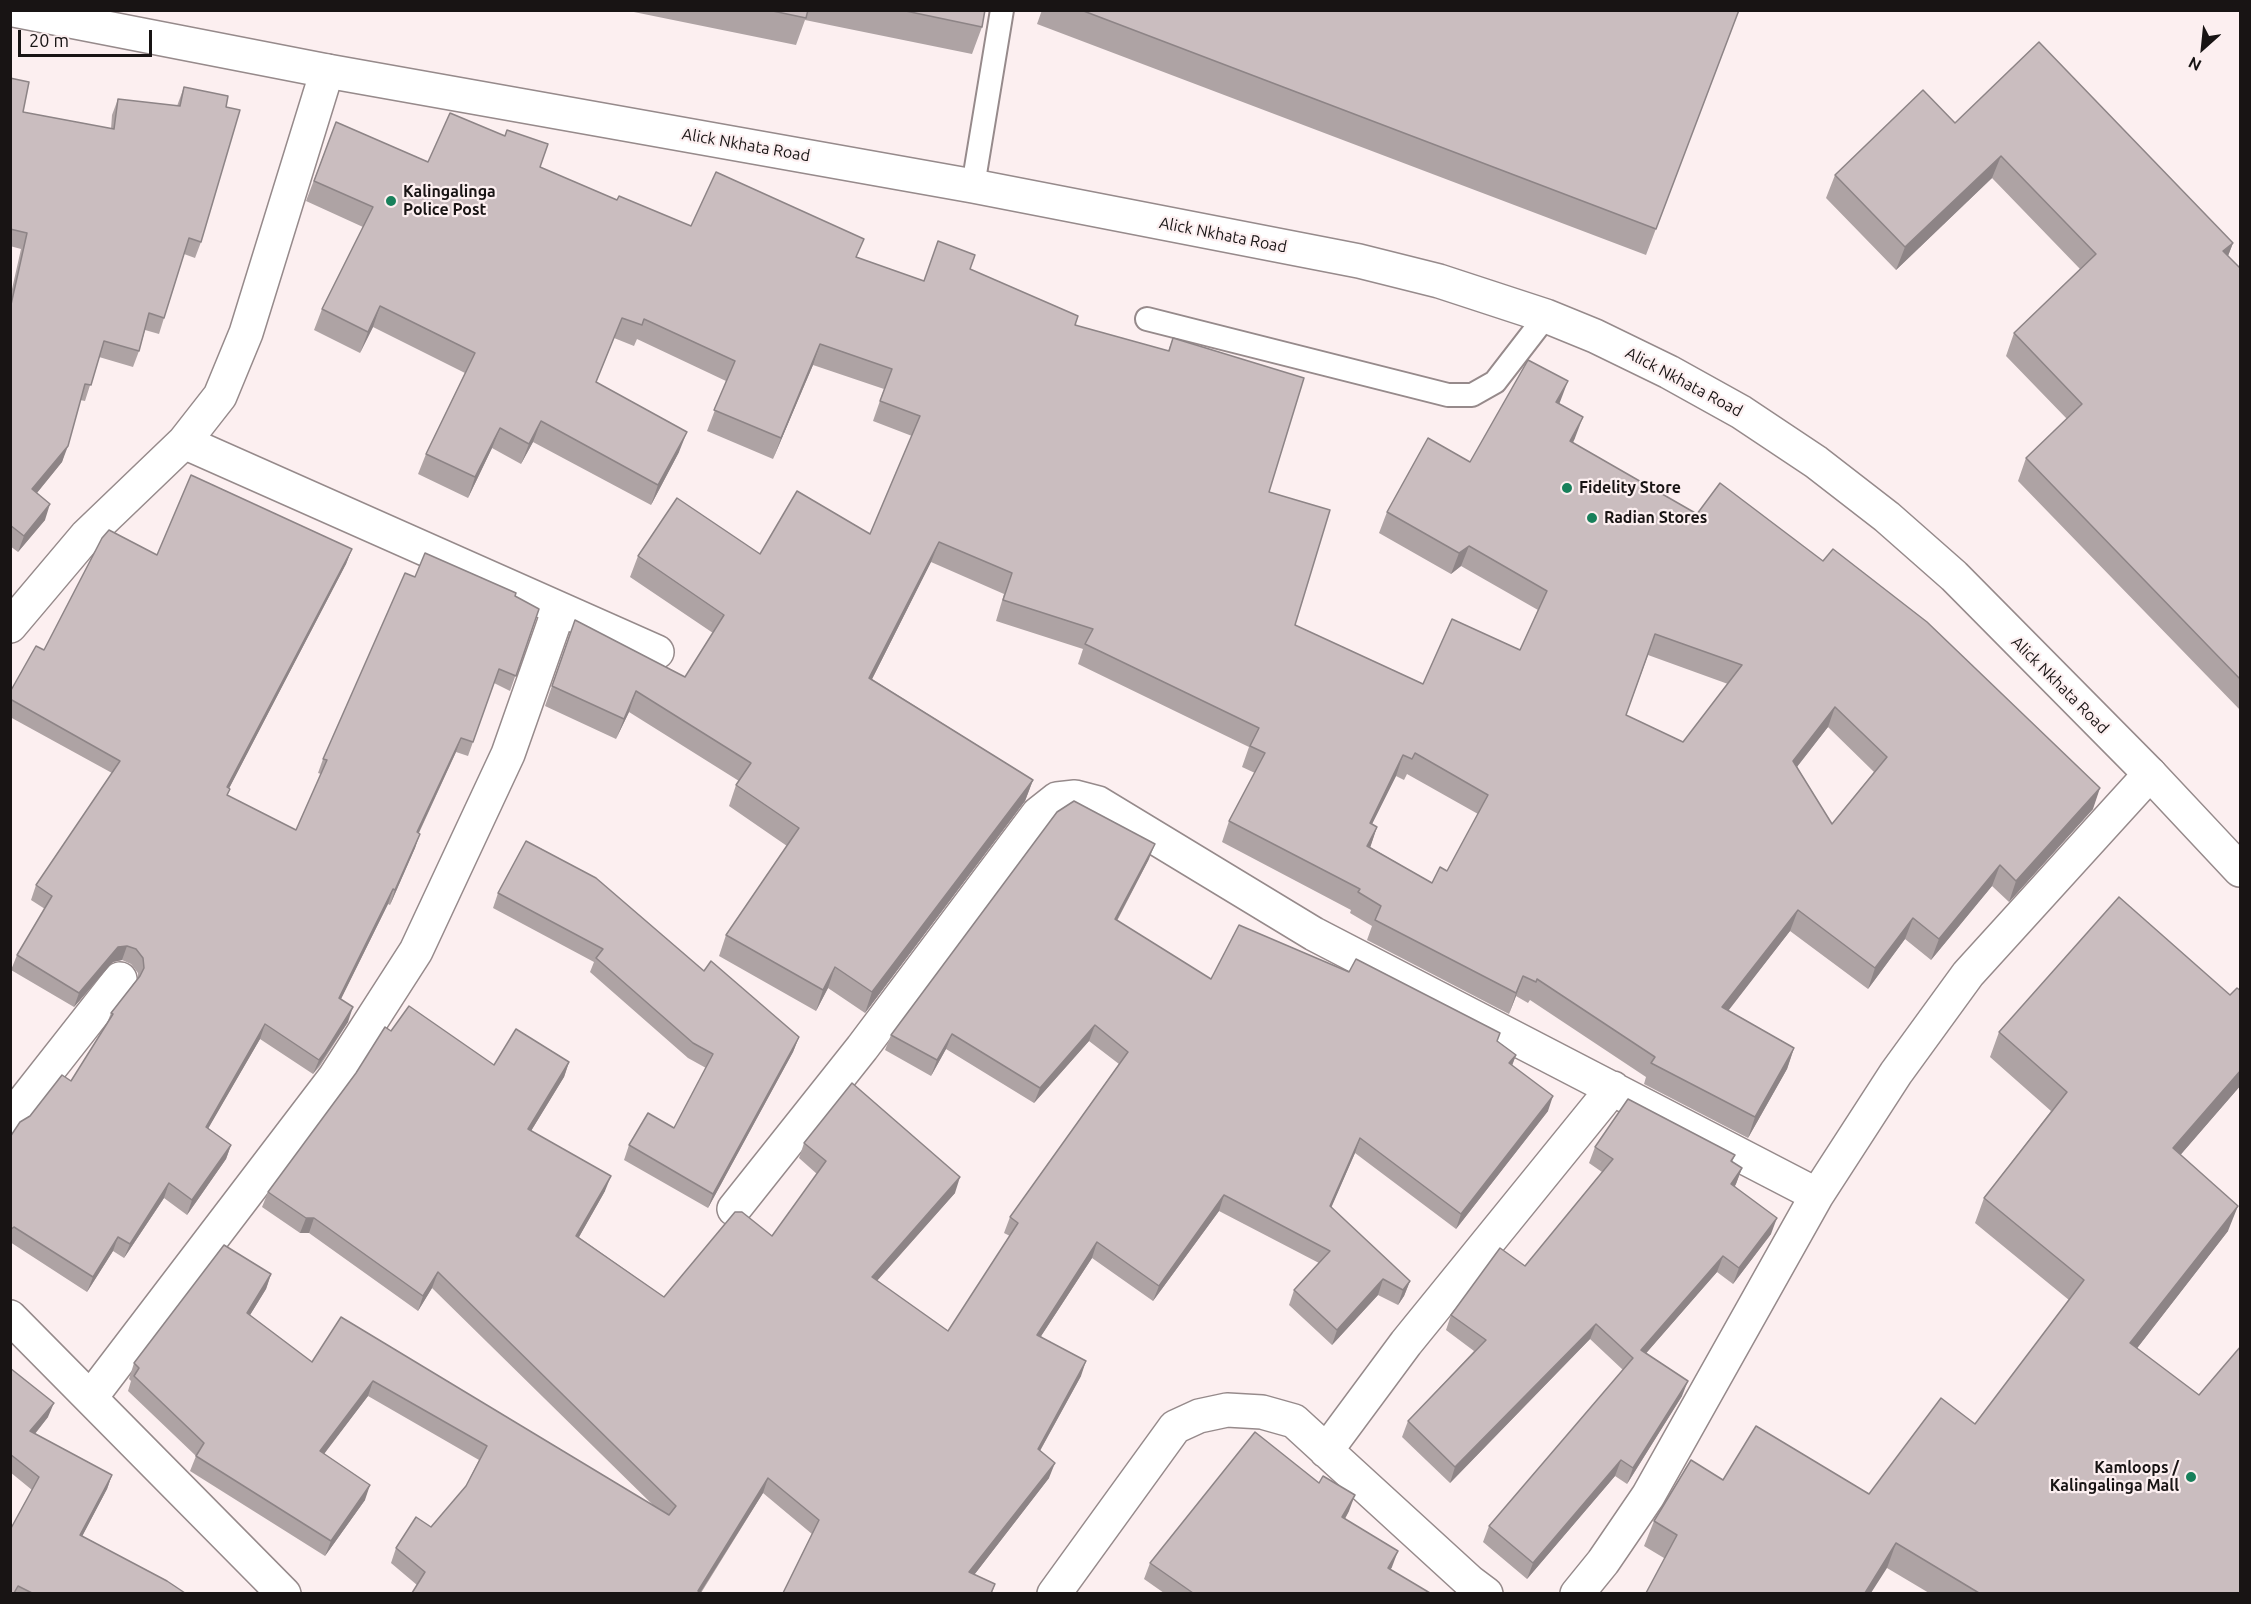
<!DOCTYPE html>
<html>
<head>
<meta charset="utf-8">
<style>
  body { margin:0 }
  #map { position:relative; width:2251px; height:1604px; overflow:hidden; background:#fceff0; font-family:Ubuntu,sans-serif }
  canvas { display:block }
  .frame { position:absolute; inset:0; border:12px solid #181414; pointer-events:none }
  .north { position:absolute; left:2173px; top:18px; width:60px; height:60px; -webkit-text-stroke:4px #fceff0; paint-order:stroke; rotate:207deg; font-size:16px; font-weight:700; line-height:24px; text-align:center; color:#181414 }
  .north::after { content:''; display:block; margin:auto; width:21px; height:27px; background:#181414; clip-path:polygon(50% 0,100% 100%,50% 72%,0 100%) }
  .scale { position:absolute; left:18px; top:30px; width:134px; height:27px; box-sizing:border-box; border:3px solid #181414; border-top:0; padding-left:8px; font-size:18px; line-height:21px; white-space:nowrap; color:#181414; -webkit-text-stroke:4px #fceff0; paint-order:stroke }
</style>
</head>
<body>
<div id="map">
<canvas width="2251" height="1604"></canvas>
<div class="frame"></div>
<div class="north">N</div>
<div class="scale">20 m</div>
</div>
<script>
const context = document.querySelector('canvas').getContext('2d');
context.lineJoin = 'round';
const toPath = rows => new Path2D(rows.map(r => 'M' + r).join(''));
function stroke(path, color, width, dash) { context.strokeStyle = color; context.lineWidth = width; context.lineCap = dash ? 'butt' : 'round'; context.setLineDash(dash || []); context.stroke(path); }
function fill(path, color) { context.fillStyle = color; context.fill(path, 'evenodd'); }
function label(font, color, halo, rows, align = 'center') {
  context.font = font + ' Ubuntu,sans-serif'; context.lineWidth = 4.5; context.setLineDash([]); context.textBaseline = 'middle'; context.strokeStyle = halo; context.fillStyle = color; for (const [text, x, y, turn = 0] of rows) {
    context.save(); context.translate(x, y); context.rotate((+turn || 0) * Math.PI / 180); context.textAlign = isNaN(turn) ? turn : align; if (halo) context.strokeText(text, 0, 0); context.fillText(text, 0, 0); context.restore();
  }
}
const service = toPath([
  [973,186,1002,10],
  [1147,319,1448,395,1472,395,1495,382,1546,316]
]);
const minor = toPath([
  [184,442,657,652],
  [10,626,86,536,184,442,220,396,246,333,327,71],
  [10,1119,120,979],
  [734,1209,862,1048,1038,814,1057,799,1075,797,1098,803,1314,934,1817,1195],
  [10,1317,284,1594],
  [91,1397,335,1077,416,951,508,754,559,609],
  [1326,1451,1406,1343,1613,1088],
  [1054,1594,1175,1427,1199,1416,1227,1410,1262,1412,1294,1421,1470,1582,1486,1594],
  [1577,1594,1603,1562,1648,1496,1817,1195,1896,1073,1968,974,2150,774]
]);
const secondary = toPath([
  [14,10,327,71,973,186,1359,261,1439,281,1546,316,1595,336,1669,372,1741,412,1816,462,1887,517,1954,576,2150,774,2240,870]
]);
stroke(service, '#968a8b', 26);
stroke(minor, '#968a8b', 36);
stroke(secondary, '#968a8b', 36);
stroke(service, '#fff', 22);
stroke(minor, '#fff', 33);
stroke(secondary, '#fff', 33);
fill(toPath([
  [624,10,985,10,982,27,972,54,805,20,796,45],
  [1042,10,1739,10,1646,255,1037,24],
  [10,78,23,112,111,129,112,115,118,99,177,106,184,87,201,242,195,258,184,254,159,334,145,330,139,351,133,367,99,357,85,401,80,400,62,462,37,493,45,520,18,552,10,546,10,298,21,249,10,246],
  [336,122,428,162,540,167,617,200,691,226,857,258,924,281,970,269,1075,325,1168,351,1173,338,1269,492,1295,625,1423,684,1520,650,1538,610,1461,566,1451,574,1379,533,1387,512,1470,462,1560,402,1559,404,1575,438,1573,443,2093,809,2009,902,1992,886,1931,960,1905,939,1868,989,1790,931,1728,1010,1794,1048,1787,1069,1748,1138,1644,1084,1646,1077,1530,1000,1528,1003,1516,996,1509,1014,1367,940,1372,926,1350,913,1351,910,1222,842,1229,821,1255,773,1242,767,1249,747,1078,664,1083,649,996,621,1004,594,931,562,872,679,1033,780,1025,801,865,1013,828,988,816,1011,719,956,726,935,787,846,729,806,736,785,739,781,629,712,616,739,545,706,575,620,685,677,713,633,630,577,638,556,760,554,870,534,912,436,873,421,884,389,813,365,773,459,707,431,726,381,637,339,634,346,614,338,596,382,679,452,651,505,533,442,521,464,492,448,468,498,418,474,426,454,465,373,373,327,360,353,314,330,322,309,363,227,306,201],
  [1648,655,1728,684,1683,742,1626,715],
  [1828,727,1874,772,1832,824,1797,767],
  [1407,774,1478,814,1447,871,1432,883,1370,847,1377,827,1372,824,1396,776,1404,780],
  [1955,123,2233,243,2228,256,2241,269,2241,711,2018,481,2026,458,2067,419,2006,356,2014,333,2080,269,1992,178,1896,270,1826,198,1835,175],
  [352,549,346,564,229,788,227,795,296,830,321,774,318,773,323,759,415,577,515,596,539,609,510,691,494,683,468,756,456,752,419,833,415,848,390,905,388,904,341,999,348,1022,320,1066,313,1074,260,1039,208,1128,231,1145,226,1159,187,1215,164,1198,124,1258,113,1251,87,1292,10,1242,10,1137,30,1116,71,1081,107,1023,111,1013,138,978,138,973,131,964,122,960,113,962,74,1007,11,970,17,955,45,909,31,900,36,885,112,773,10,717,10,692,44,650,157,555],
  [1149,859,1117,921,1211,979,1497,1041,1516,1055,1512,1066,1548,1111,1456,1229,1355,1153,1331,1207,1410,1281,1404,1296,1398,1305,1378,1295,1332,1345,1289,1305,1294,1290,1319,1263,1219,1211,1153,1301,1092,1258,1041,1336,1081,1376,1040,1451,1049,1478,974,1575,995,1584,992,1593,783,1593,812,1534,763,1493,701,1593,417,1585,391,1563,396,1548,431,1527,466,1486,479,1460,368,1396,324,1453,365,1500,325,1556,190,1471,196,1456,128,1391,131,1381,129,1379,134,1363,271,1274,266,1289,250,1315,312,1362,341,1317,656,1508,432,1288,418,1311,309,1233,300,1233,262,1207,268,1192,391,1031,494,1065,569,1062,564,1077,531,1131,605,1191,579,1237,664,1297,772,1236,817,1174,799,1158,804,1143,955,1193,877,1281,948,1331,1010,1236,1004,1233,1010,1217,1119,1064,1089,1041,1034,1103,946,1049,931,1076,885,1050,891,1035],
  [498,893,704,971,799,1037,793,1052,708,1208,624,1160,629,1145,674,1128,706,1068,688,1058,590,972,594,962,493,908],
  [2241,991,2241,1085,2180,1155,2228,1231,2137,1348,2241,1593,1929,1593,1887,1568,1664,1558,1644,1546,1654,1521,1723,1480,1869,1494,1975,1424,2069,1300,1975,1223,1984,1198,2051,1111,1990,1057,1999,1032,2230,995],
  [1595,1147,1735,1155,1732,1162,1742,1168,1735,1186,1771,1234,1733,1284,1717,1272,1646,1353,1682,1396,1627,1484,1615,1476,1527,1579,1483,1542,1489,1526,1623,1370,1590,1339,1450,1483,1402,1437,1408,1421,1474,1351,1446,1330,1451,1315,1525,1266,1602,1172,1589,1163],
  [10,1368,48,1417,35,1434,112,1475,107,1489,82,1536,185,1593,10,1593,32,1490,10,1472],
  [1349,1511,1345,1519,1392,1567,1390,1570,1430,1593,1164,1593,1144,1579,1150,1563]
]), '#aea3a4');
fill(toPath([
  [2001,156,1992,178,1896,270,1905,247],
  [2233,243,2224,266,2223,251],
  [380,306,373,327,360,353,368,332],
  [820,344,813,365,773,459,781,438],
  [1568,381,1560,402,1548,423,1556,402],
  [1583,417,1575,438,1562,462,1570,441],
  [541,421,533,442,521,464,529,444],
  [500,428,492,448,468,498,475,477],
  [687,432,679,452,651,505,658,485],
  [68,446,62,462,27,505,32,489],
  [50,504,45,520,18,552,24,536],
  [939,542,931,562,862,699,869,678],
  [1469,546,1461,566,1451,574,1459,553],
  [352,549,346,564,222,802,227,787],
  [636,691,629,712,616,739,624,719],
  [1835,707,1828,727,1785,782,1793,761],
  [461,738,456,752,412,847,417,832],
  [1403,755,1396,776,1362,844,1370,823],
  [1033,780,1025,801,865,1013,872,992],
  [2100,788,2093,809,2009,902,2016,881],
  [1377,827,1370,848,1367,846],
  [420,834,415,848,390,905,395,890],
  [1155,844,1149,859,1109,935,1115,919],
  [2000,865,1992,886,1931,960,1939,939],
  [393,889,388,904,334,1013,339,998],
  [1798,910,1790,931,1715,1028,1722,1007],
  [1913,918,1905,939,1868,989,1875,968],
  [127,946,122,960,113,962,74,1007,79,993,118,947],
  [835,967,828,988,816,1011,823,990],
  [1523,976,1516,996,1509,1014,1516,993],
  [353,1007,348,1022,313,1074,319,1060],
  [265,1024,260,1039,201,1141,206,1127],
  [1095,1025,1089,1041,1034,1103,1040,1088],
  [952,1034,946,1049,931,1076,937,1060],
  [799,1037,793,1052,708,1208,713,1194],
  [1794,1048,1787,1069,1748,1138,1755,1117],
  [1516,1055,1510,1070,1509,1063],
  [569,1062,564,1077,523,1144,528,1129],
  [2241,1070,2241,1085,2164,1174,2173,1148],
  [1553,1096,1548,1111,1456,1229,1461,1214],
  [1360,1138,1355,1153,1325,1222,1330,1206],
  [231,1145,226,1159,187,1215,192,1200],
  [1742,1168,1736,1184,1726,1200,1731,1184],
  [611,1176,605,1191,571,1251,576,1236],
  [960,1177,955,1193,866,1293,872,1277],
  [169,1183,164,1198,124,1258,130,1244],
  [1224,1195,1219,1211,1153,1301,1159,1286],
  [2238,1206,2228,1231,2121,1369,2130,1343],
  [306,1218,314,1218,309,1233,300,1233],
  [1777,1218,1771,1234,1733,1284,1739,1268],
  [118,1237,113,1251,87,1292,93,1277],
  [1097,1242,1092,1258,1032,1350,1037,1335],
  [1723,1256,1717,1272,1635,1366,1641,1350],
  [438,1272,432,1288,418,1311,423,1296],
  [271,1274,266,1289,242,1328,247,1313],
  [1383,1279,1378,1295,1332,1345,1337,1330],
  [1410,1281,1404,1296,1398,1305,1403,1290],
  [1596,1324,1590,1339,1450,1483,1455,1467],
  [1086,1361,1081,1376,1032,1465,1038,1449],
  [373,1381,368,1396,315,1466,320,1451],
  [1688,1381,1682,1396,1627,1484,1633,1468],
  [54,1403,48,1417,25,1446,30,1431],
  [1621,1460,1615,1476,1527,1579,1533,1563],
  [1055,1463,1049,1478,964,1588,969,1572],
  [112,1475,107,1489,75,1550,80,1535],
  [768,1478,763,1493,700,1593,698,1591],
  [370,1485,365,1500,325,1556,331,1541],
  [1355,1495,1349,1511,1336,1534,1342,1517],
  [1896,1543,1887,1568,1871,1593,1865,1593],
  [1398,1551,1392,1567,1382,1585,1388,1568]
]), '#8d8486');
const building = toPath([
  [768,10,808,10,806,18,768,10],
  [901,10,985,10,982,27,901,10],
  [1081,10,1739,10,1656,229,1081,10],
  [2039,42,2233,243,2223,251,2241,269,2241,680,2026,458,2082,404,2014,333,2096,254,2001,156,1905,247,1835,175,1923,90,1955,123,2039,42],
  [10,78,29,82,23,112,114,129,118,99,180,106,184,87,228,96,226,107,240,110,201,242,189,238,164,318,149,313,139,351,104,341,91,385,85,384,68,446,32,489,50,504,24,536,10,525,10,309,27,233,10,229,10,78],
  [450,113,505,136,507,130,548,144,540,167,617,200,619,196,691,226,716,172,864,239,856,257,924,281,938,241,975,255,970,269,1078,316,1075,325,1169,351,1173,338,1304,378,1269,492,1330,510,1295,625,1423,684,1452,619,1520,650,1547,591,1469,546,1459,553,1387,512,1428,438,1470,462,1528,360,1568,381,1556,402,1583,417,1570,441,1697,514,1720,483,1823,561,1833,549,1927,622,2100,788,2016,881,2000,865,1939,939,1913,918,1875,968,1798,910,1722,1007,1794,1048,1755,1117,1651,1063,1655,1057,1537,979,1536,982,1523,976,1516,993,1375,920,1381,906,1358,892,1360,889,1229,821,1265,753,1250,746,1259,728,1085,644,1093,629,1003,600,1012,573,939,542,869,678,1033,780,872,992,835,967,823,990,726,935,799,828,736,785,751,763,636,691,624,719,552,686,575,620,685,677,724,615,638,556,677,498,760,554,797,491,870,534,920,416,880,401,892,369,820,344,781,438,714,410,735,361,644,319,642,325,622,318,596,382,687,432,658,485,541,421,529,444,500,428,475,477,426,454,475,353,380,306,368,332,322,309,373,207,314,181,336,122,428,162,450,113],
  [1655,634,1742,665,1683,742,1626,715,1655,634],
  [1835,707,1887,757,1832,824,1793,761,1835,707],
  [1415,753,1488,795,1447,871,1440,867,1432,883,1367,846,1377,827,1370,823,1403,755,1412,759,1415,753],
  [191,475,352,549,227,787,230,789,227,795,296,830,327,760,323,759,405,573,415,577,425,553,516,593,515,596,539,609,516,676,499,669,473,742,461,738,417,832,420,834,395,890,393,889,339,998,353,1007,325,1052,319,1060,265,1024,206,1127,231,1145,192,1200,169,1183,130,1244,118,1237,93,1277,14,1227,10,1230,10,1137,20,1122,30,1116,62,1075,71,1081,113,1014,111,1013,140,976,144,968,143,958,136,949,127,946,118,947,79,993,17,955,52,896,36,885,120,761,10,699,10,692,36,646,44,650,102,538,109,530,157,555,191,475],
  [1074,801,1155,844,1115,919,1211,979,1239,925,1349,972,1356,959,1500,1033,1497,1041,1516,1055,1509,1063,1553,1096,1461,1214,1360,1138,1330,1206,1410,1281,1403,1290,1383,1279,1337,1330,1294,1290,1330,1251,1224,1195,1159,1286,1097,1242,1037,1335,1086,1361,1038,1449,1055,1463,969,1572,995,1584,991,1593,783,1593,819,1520,768,1478,698,1591,702,1593,412,1593,425,1572,396,1548,416,1517,431,1527,466,1486,487,1446,373,1381,320,1451,370,1485,331,1541,196,1456,204,1443,134,1376,139,1368,134,1363,224,1245,271,1274,247,1313,312,1362,341,1317,669,1515,676,1506,438,1272,423,1296,314,1218,306,1218,268,1192,356,1073,385,1027,391,1031,409,1006,494,1065,516,1029,569,1062,528,1129,611,1176,576,1236,664,1297,735,1212,742,1212,772,1236,826,1161,804,1143,852,1083,960,1177,872,1277,948,1331,1018,1223,1010,1217,1128,1052,1095,1025,1040,1088,952,1034,937,1060,891,1035,1057,812,1074,801],
  [526,841,596,878,704,971,711,961,799,1037,713,1194,629,1145,648,1113,674,1128,713,1054,693,1043,596,958,603,949,498,893,526,841],
  [2119,897,2230,995,2237,988,2241,991,2241,1070,2173,1148,2238,1206,2130,1343,2199,1395,2241,1346,2241,1593,1979,1593,1896,1543,1865,1593,1646,1593,1677,1535,1654,1521,1691,1460,1723,1480,1756,1426,1869,1494,1941,1398,1975,1424,2084,1280,1984,1198,2067,1092,1999,1032,2119,897],
  [1628,1099,1735,1155,1731,1161,1742,1168,1731,1184,1777,1218,1739,1268,1723,1256,1641,1350,1688,1381,1633,1468,1621,1460,1533,1563,1489,1526,1633,1358,1596,1324,1455,1467,1408,1421,1486,1340,1451,1315,1500,1248,1525,1266,1613,1159,1595,1147,1628,1099],
  [10,1368,54,1403,30,1431,112,1475,80,1535,167,1581,185,1593,32,1593,18,1586,14,1593,10,1593,10,1530,39,1477,10,1454,10,1368],
  [1255,1432,1319,1483,1323,1476,1355,1495,1342,1517,1398,1551,1388,1568,1430,1593,1193,1593,1150,1563,1255,1432]
]);
fill(building, '#cabdbf');
stroke(building, '#8d8486', 1.5);
for (const [x, y, r, color] of [
  [391,201,6,"#18805b"],
  [1567,488,6,"#18805b"],
  [1592,518,6,"#18805b"],
  [2191,1477,6,"#18805b"]
]) { const dot = new Path2D(); dot.arc(x, y, r, 0, 2 * Math.PI); context.fillStyle = color; context.fill(dot); stroke(dot, '#fceff0', 2); }
label('16px', '#181414', '#fceff0', [
  ["Alick Nkhata Road",746,145,10],
  ["Alick Nkhata Road",1223,235,11],
  ["Alick Nkhata Road",1684,382,28],
  ["Alick Nkhata Road",2060,685,45]
]);
label('bold 16px', '#181414', '#fceff0', [
  ["Kalingalinga",403,192],
  ["Police Post",403,210],
  ["Fidelity Store",1579,488],
  ["Radian Stores",1604,518],
  ["Kamloops /",2179,1468,"right"],
  ["Kalingalinga Mall",2179,1486,"right"]
], 'left');
</script>
</body>
</html>
